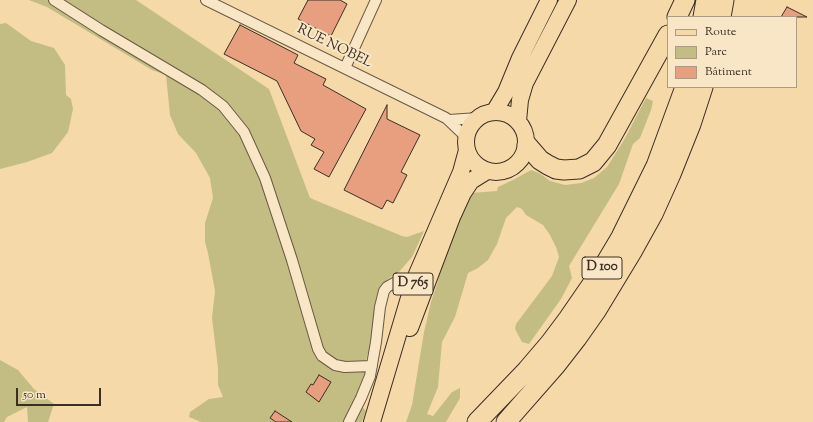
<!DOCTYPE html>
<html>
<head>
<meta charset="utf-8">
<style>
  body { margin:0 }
  #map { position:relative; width:813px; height:422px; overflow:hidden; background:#f5d9a9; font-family:"Sorts Mill Goudy",serif }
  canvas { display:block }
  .legend { position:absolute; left:667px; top:16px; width:130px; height:72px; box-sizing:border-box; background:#f8e6c7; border:1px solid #ad9c85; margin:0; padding:5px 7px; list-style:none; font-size:12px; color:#3c2e23 }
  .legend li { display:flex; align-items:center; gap:8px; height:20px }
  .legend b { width:20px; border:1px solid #ad9c85 }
  .scale { position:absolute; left:16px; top:388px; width:85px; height:18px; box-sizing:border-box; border:2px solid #3c2e23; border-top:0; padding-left:5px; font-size:12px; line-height:14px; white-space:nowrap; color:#3c2e23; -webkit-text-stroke:3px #f8e6c7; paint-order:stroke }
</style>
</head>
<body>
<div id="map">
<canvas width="813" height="422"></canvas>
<ul class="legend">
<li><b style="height:5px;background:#f5d9a9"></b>Route</li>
<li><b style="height:11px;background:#c3bd83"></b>Parc</li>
<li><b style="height:11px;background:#e89f80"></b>Bâtiment</li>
</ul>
<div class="scale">50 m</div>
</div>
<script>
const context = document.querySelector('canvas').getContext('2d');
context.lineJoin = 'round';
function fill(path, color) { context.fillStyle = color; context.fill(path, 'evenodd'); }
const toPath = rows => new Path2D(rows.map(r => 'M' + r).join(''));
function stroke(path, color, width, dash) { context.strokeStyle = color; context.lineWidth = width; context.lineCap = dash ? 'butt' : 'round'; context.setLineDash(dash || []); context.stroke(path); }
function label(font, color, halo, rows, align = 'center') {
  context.font = font + ' "Sorts Mill Goudy",serif'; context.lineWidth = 4; context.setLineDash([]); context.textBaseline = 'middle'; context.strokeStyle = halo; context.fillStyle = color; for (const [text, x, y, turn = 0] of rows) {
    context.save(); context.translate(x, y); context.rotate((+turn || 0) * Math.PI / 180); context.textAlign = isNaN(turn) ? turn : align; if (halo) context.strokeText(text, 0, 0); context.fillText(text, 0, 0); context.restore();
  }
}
fill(toPath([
  [29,0,136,0,269,89,310,198,402,236,407,237,424,231,412,257,398,273,389,278,382,285,378,291,375,303,371,342,366,360,363,365,365,374,357,401,366,411,362,422,201,422,189,417,190,412,209,399,223,397,218,385,218,368,212,318,215,291,208,253,205,242,205,223,213,198,210,178,196,153,178,134,170,115,166,75,152,70,47,7],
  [6,23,31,41,54,48,65,65,66,95,71,99,73,109,68,132,52,153,27,162,0,169,0,24],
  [646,98,653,101,651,110,640,138,633,144,619,184,569,266,572,278,561,299,529,344,522,342,515,329,516,324,552,276,559,257,556,247,550,235,543,225,526,215,522,209,517,207,506,218,497,244,488,260,478,268,468,273,455,317,442,342,438,387,427,414,433,416,452,392,460,388,460,398,446,422,406,422,412,405,424,332,431,302,438,281,444,252,471,193,497,191,498,187,515,179,531,170,539,173,550,181,565,185,581,183,594,178,607,167,624,140],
  [0,360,18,370,34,389,54,404,48,422,28,422,27,407,7,417,4,422,0,422]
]), '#c3bd83');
const building = toPath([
  [308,0,340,0,347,4,331,36,298,19,308,0],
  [787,7,807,17,781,17,787,7],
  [240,25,298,55,294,63,326,79,323,85,366,109,329,177,314,169,324,152,311,145,315,139,301,131,277,81,224,54,240,25],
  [387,105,387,119,420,135,401,172,407,175,393,203,387,200,382,209,344,190,387,105],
  [319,375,331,382,319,402,306,392,311,384,313,385,319,375],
  [275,411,292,422,276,422,270,418,275,411]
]);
fill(building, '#e89f80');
stroke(building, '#3c2e23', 1);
const street = toPath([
  [54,0,101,30,202,90,223,106,244,132,265,178,292,260,318,349,322,356,335,365,345,367,372,366],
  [206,0,446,118,467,138],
  [345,68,376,0],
  [449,120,478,118],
  [349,422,361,398,370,376,376,342,380,307,384,291,387,287,394,283,407,280,414,281,418,279]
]);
const primary = toPath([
  '466 142a30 30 0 1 1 60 0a30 30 0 1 1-60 0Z',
  [494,112,506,92,520,58,549,0],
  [518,121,520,100,525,83,568,0],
  [410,328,452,217,463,193,471,181,487,171],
  [372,422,414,281,461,172,467,150]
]);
const highway = toPath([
  [677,17,685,0],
  [703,17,706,0],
  [721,17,724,0],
  [527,145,540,160,548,165,556,169,564,170,579,169,593,162,607,145,668,35],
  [477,422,527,370,550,343,568,319,599,274,621,237,656,166,685,87],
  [506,422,556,365,577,338,596,311,633,250,653,214,671,174,691,124,703,87]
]);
stroke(street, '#6a5944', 12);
stroke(primary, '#3c2e23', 18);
stroke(highway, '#3c2e23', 21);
stroke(street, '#f8e6c7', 10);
stroke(primary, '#f5d9a9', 16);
stroke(highway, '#f5d9a9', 19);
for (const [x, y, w] of [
  [602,268,40],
  [413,284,40]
]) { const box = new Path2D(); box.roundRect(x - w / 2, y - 11, w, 22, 3); context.fillStyle = '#f8e6c7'; context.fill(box); stroke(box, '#3c2e23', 1); }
label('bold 13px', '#3c2e23', null, [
  ["D 100",602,268],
  ["D 765",413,284]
]);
label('14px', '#3c2e23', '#f8e6c7', [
  ["RUE NOBEL",334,47,26]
]);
</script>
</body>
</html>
